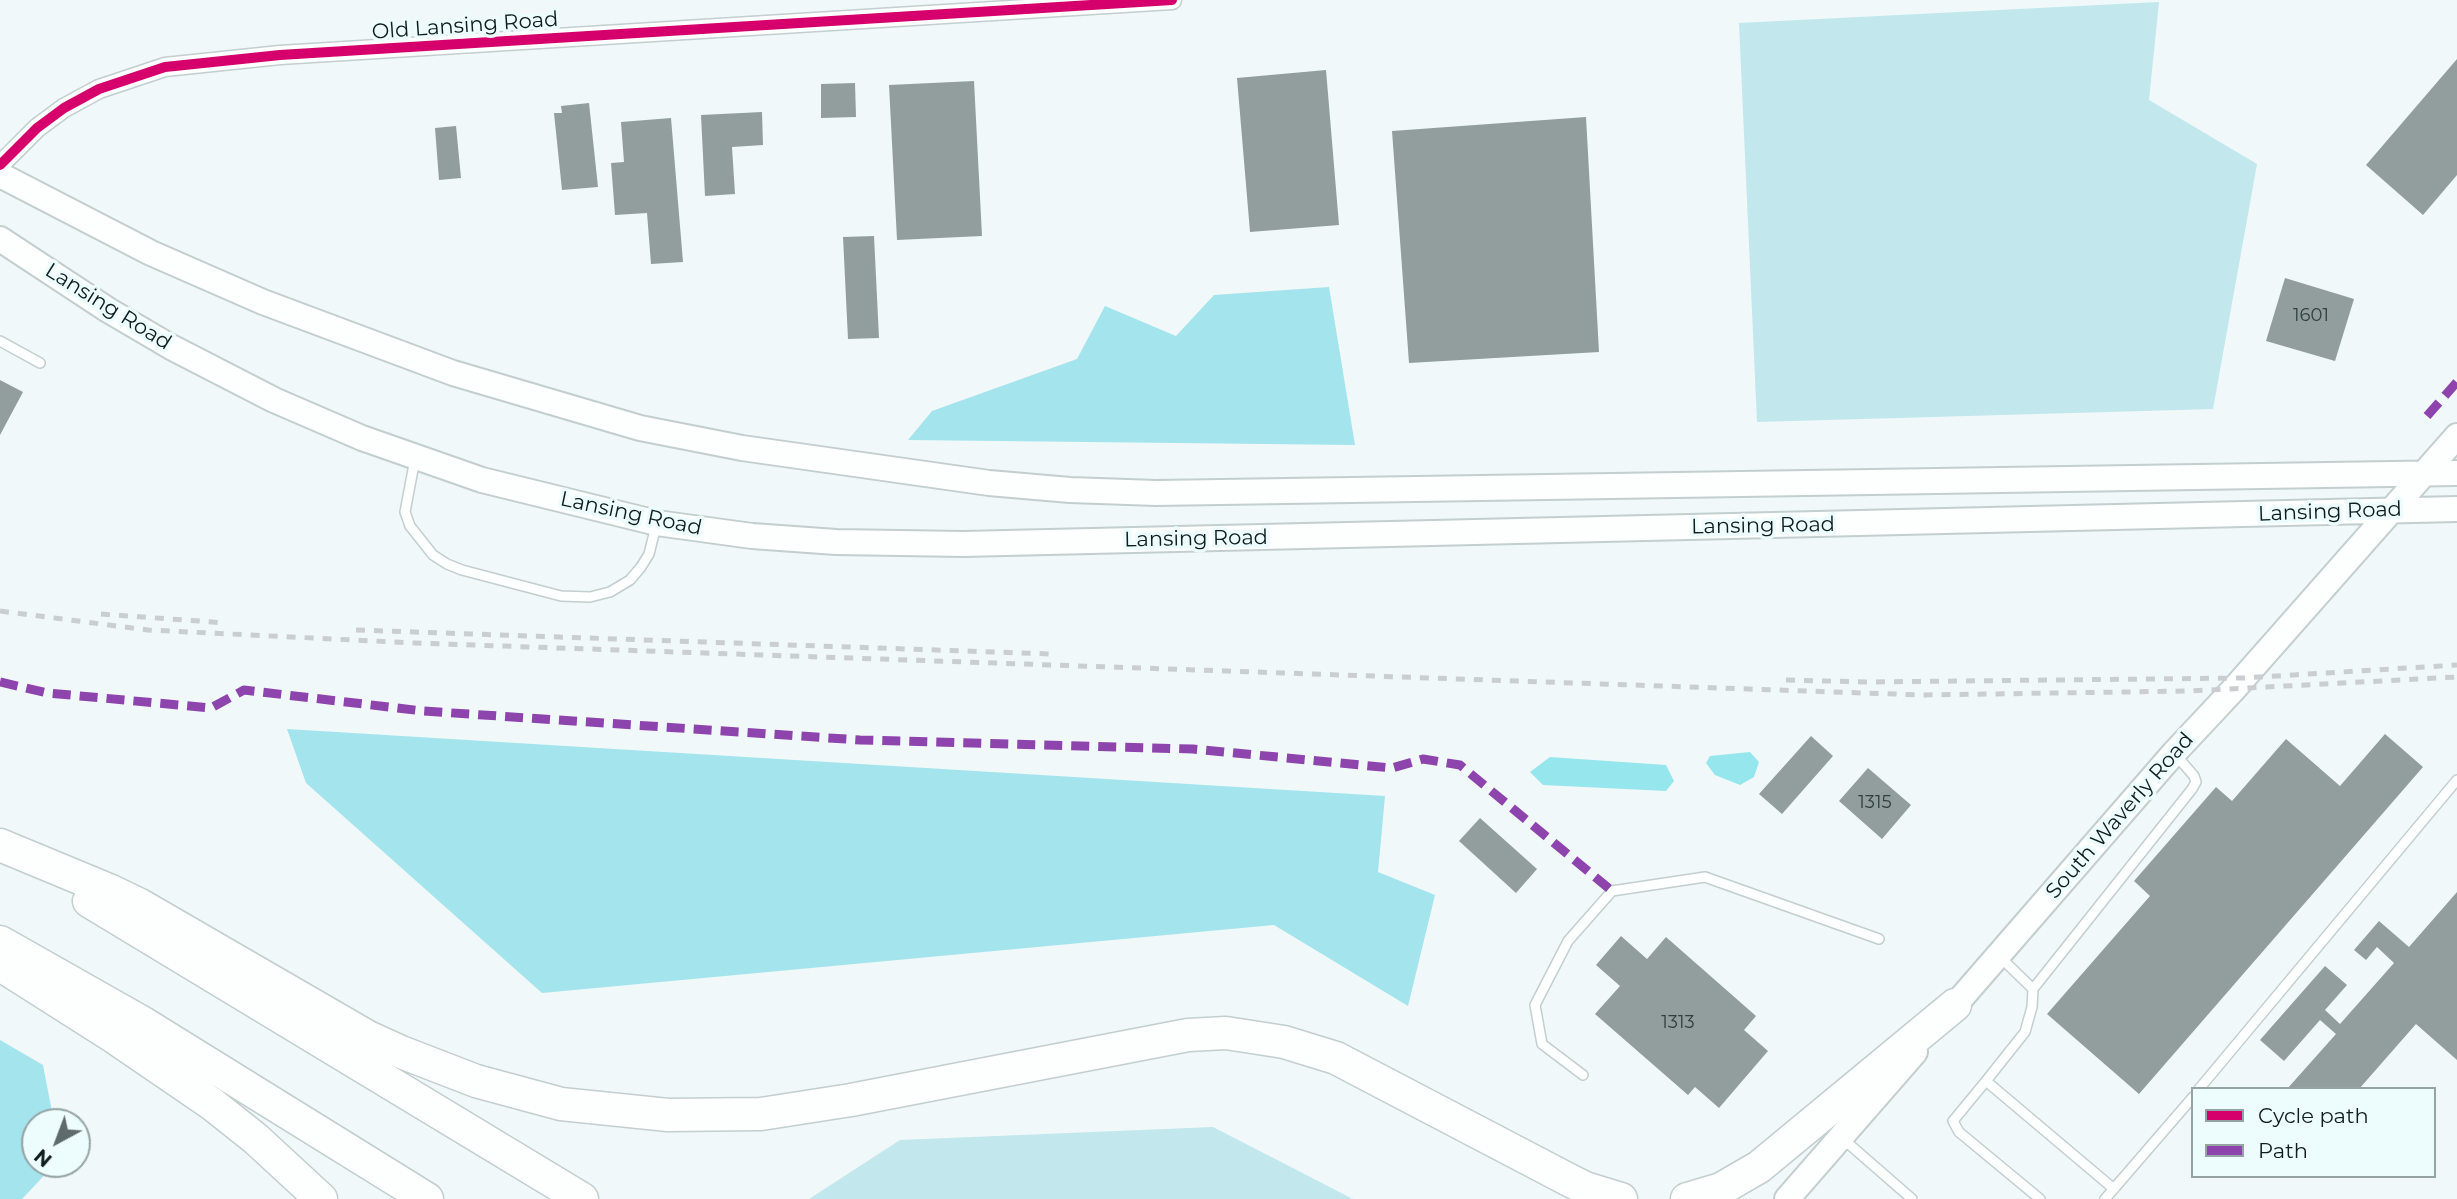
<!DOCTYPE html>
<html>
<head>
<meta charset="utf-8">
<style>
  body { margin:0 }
  #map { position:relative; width:2457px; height:1199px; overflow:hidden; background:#f0f8fa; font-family:Montserrat,sans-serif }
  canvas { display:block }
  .legend { position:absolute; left:2191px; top:1087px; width:245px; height:91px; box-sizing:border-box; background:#edfcfd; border:2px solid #95a3a5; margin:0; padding:9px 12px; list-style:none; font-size:21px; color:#101e20 }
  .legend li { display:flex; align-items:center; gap:14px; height:35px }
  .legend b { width:35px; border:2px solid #95a3a5 }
  .north { position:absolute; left:21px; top:1108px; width:70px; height:70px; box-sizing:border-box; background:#edfcfd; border:2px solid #95a3a5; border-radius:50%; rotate:221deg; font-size:19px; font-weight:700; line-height:28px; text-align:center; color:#101e20 }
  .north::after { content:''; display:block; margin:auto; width:24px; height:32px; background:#5e6a6c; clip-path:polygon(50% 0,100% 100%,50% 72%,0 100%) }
</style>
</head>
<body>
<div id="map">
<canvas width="2457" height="1199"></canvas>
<ul class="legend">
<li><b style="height:9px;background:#d6006c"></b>Cycle path</li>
<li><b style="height:9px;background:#8e44ad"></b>Path</li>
</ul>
<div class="north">N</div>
</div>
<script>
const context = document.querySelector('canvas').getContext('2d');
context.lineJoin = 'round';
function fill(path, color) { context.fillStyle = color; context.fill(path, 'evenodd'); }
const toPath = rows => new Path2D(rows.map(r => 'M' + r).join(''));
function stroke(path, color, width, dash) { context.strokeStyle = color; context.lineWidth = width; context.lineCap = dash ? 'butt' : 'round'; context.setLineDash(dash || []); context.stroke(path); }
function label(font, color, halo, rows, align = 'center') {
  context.font = font + ' Montserrat,sans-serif'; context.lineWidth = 7; context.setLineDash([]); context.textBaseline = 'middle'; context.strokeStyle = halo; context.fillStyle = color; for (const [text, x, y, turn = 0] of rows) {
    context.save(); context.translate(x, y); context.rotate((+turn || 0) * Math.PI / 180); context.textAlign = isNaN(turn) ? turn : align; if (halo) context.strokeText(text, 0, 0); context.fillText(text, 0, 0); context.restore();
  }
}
fill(toPath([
  [2159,2,2149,100,2257,164,2213,409,1757,422,1739,23],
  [1213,1127,1353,1199,809,1199,900,1140]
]), '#c2e7ec');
fill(toPath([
  [1329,287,1355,445,908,440,932,411,1077,359,1105,306,1176,336,1214,295],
  [287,729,1385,796,1378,872,1435,895,1408,1006,1274,925,542,993,306,783],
  [0,1040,43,1065,54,1122,35,1122,35,1164,55,1164,22,1199,0,1199]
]), '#a4e4ec');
fill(toPath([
  [1750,752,1759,762,1754,777,1740,785,1715,775,1706,763,1710,756],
  [1550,757,1666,765,1674,781,1666,791,1543,785,1530,772]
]), '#96e6ee');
fill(toPath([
  [2457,59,2457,175,2423,215,2366,165],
  [1326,70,1339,225,1250,232,1237,78],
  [974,81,982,236,897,240,889,85],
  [855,83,856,117,821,118,821,84],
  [589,103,598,187,562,190,554,113,562,113,561,106],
  [762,112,763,145,732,147,735,194,705,196,701,115],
  [1586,117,1599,352,1409,363,1392,131],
  [671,118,683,262,651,264,647,213,615,215,611,163,624,162,621,122],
  [456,126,461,178,439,180,435,128],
  [874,236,879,338,848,339,843,237],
  [2285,278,2354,299,2335,361,2266,341],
  [0,380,23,392,0,435],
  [2385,734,2423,767,2139,1094,2047,1014,2150,896,2134,881,2216,787,2232,801,2286,739,2340,786],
  [1811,736,1833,756,1782,814,1759,794],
  [1868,768,1911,805,1882,839,1839,801],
  [1480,818,1537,869,1516,893,1459,841],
  [2457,892,2457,1060,2416,1024,2359,1089,2287,1089,2336,1034,2320,1020,2284,1061,2260,1040,2325,966,2347,985,2325,1010,2340,1024,2394,963,2377,947,2366,960,2354,950,2379,921,2409,947],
  [1621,936,1647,959,1666,937,1756,1016,1744,1030,1768,1051,1719,1108,1695,1087,1688,1095,1595,1014,1620,986,1596,965]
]), '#929d9e');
const service = toPath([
  [0,341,40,363],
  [415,459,405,512,410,526,433,555,447,564,462,570,561,596,590,597,610,592,630,580,641,567,649,554,656,526],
  [1999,956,2033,989,2192,789,2196,782,2194,776,2175,754],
  [2033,989,2032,1007,2025,1032,1986,1081,2114,1189],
  [1583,1075,1542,1044,1535,1005,1568,941,1612,891,1705,877,1879,939],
  [1986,1081,1953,1121,1959,1132,2040,1199],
  [2199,1089,2457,780],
  [1842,1138,1912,1199],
  [2105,1199,2193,1097]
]);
const minor = toPath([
  [0,165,37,128,64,108,99,89,165,67,280,55,1172,0]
]);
const secondary = toPath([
  [0,175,151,253,263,302,453,373,640,428,742,448,989,483,1070,490,1156,493,2457,473],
  [0,239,108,310,171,347,274,400,362,438,482,480,657,523,752,536,836,542,963,544,2457,509],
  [1943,1019,2174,753,2233,690,2457,436],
  [1787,1199,1915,1052]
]);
const motorway = toPath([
  [0,845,111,891,140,905,368,1037,401,1052,476,1081,561,1104,668,1115,761,1114,851,1100,1188,1035,1226,1033,1284,1042,1336,1058,1569,1180,1585,1188,1621,1199],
  [89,901,582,1199],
  [0,942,143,1023,427,1199],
  [4,967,114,1037,212,1104,256,1139,321,1199],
  [1687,1199,1721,1189,1759,1167,1955,1005]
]);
stroke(service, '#c3cecf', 12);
stroke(minor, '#c3cecf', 21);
stroke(secondary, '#c3cecf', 28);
stroke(motorway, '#c3cecf', 35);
stroke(service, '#fdfefe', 9);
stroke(minor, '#fdfefe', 18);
stroke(secondary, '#fdfefe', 24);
stroke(motorway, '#fdfefe', 32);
stroke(toPath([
  [0,611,148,630,415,643,1922,695,2190,691,2457,677],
  [101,614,226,623],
  [356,630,1052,654],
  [1786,680,1866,682,2243,678,2457,665]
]), '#cbced0', 5, [9, 9]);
stroke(toPath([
  [2427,416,2457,382],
  [0,682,48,693,211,708,244,690,423,711,860,740,1193,749,1392,768,1423,759,1460,765,1612,891]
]), '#8e44ad', 9, [18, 9]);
stroke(toPath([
  [0,165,37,128,64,108,99,89,165,67,280,55,1172,0]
]), '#d6006c', 10);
label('18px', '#303e40', null, [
  ["1601",2311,316],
  ["1315",1875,803],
  ["1313",1678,1023]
]);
label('21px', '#101e20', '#edfcfd', [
  ["Old Lansing Road",465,26,-4],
  ["Lansing Road",108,307,32],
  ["Lansing Road",2330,512,-2],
  ["Lansing Road",631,514,12],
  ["Lansing Road",1763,526,-1],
  ["Lansing Road",1196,539,-1],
  ["South Waverly Road",2120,816,-49]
]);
</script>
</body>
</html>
